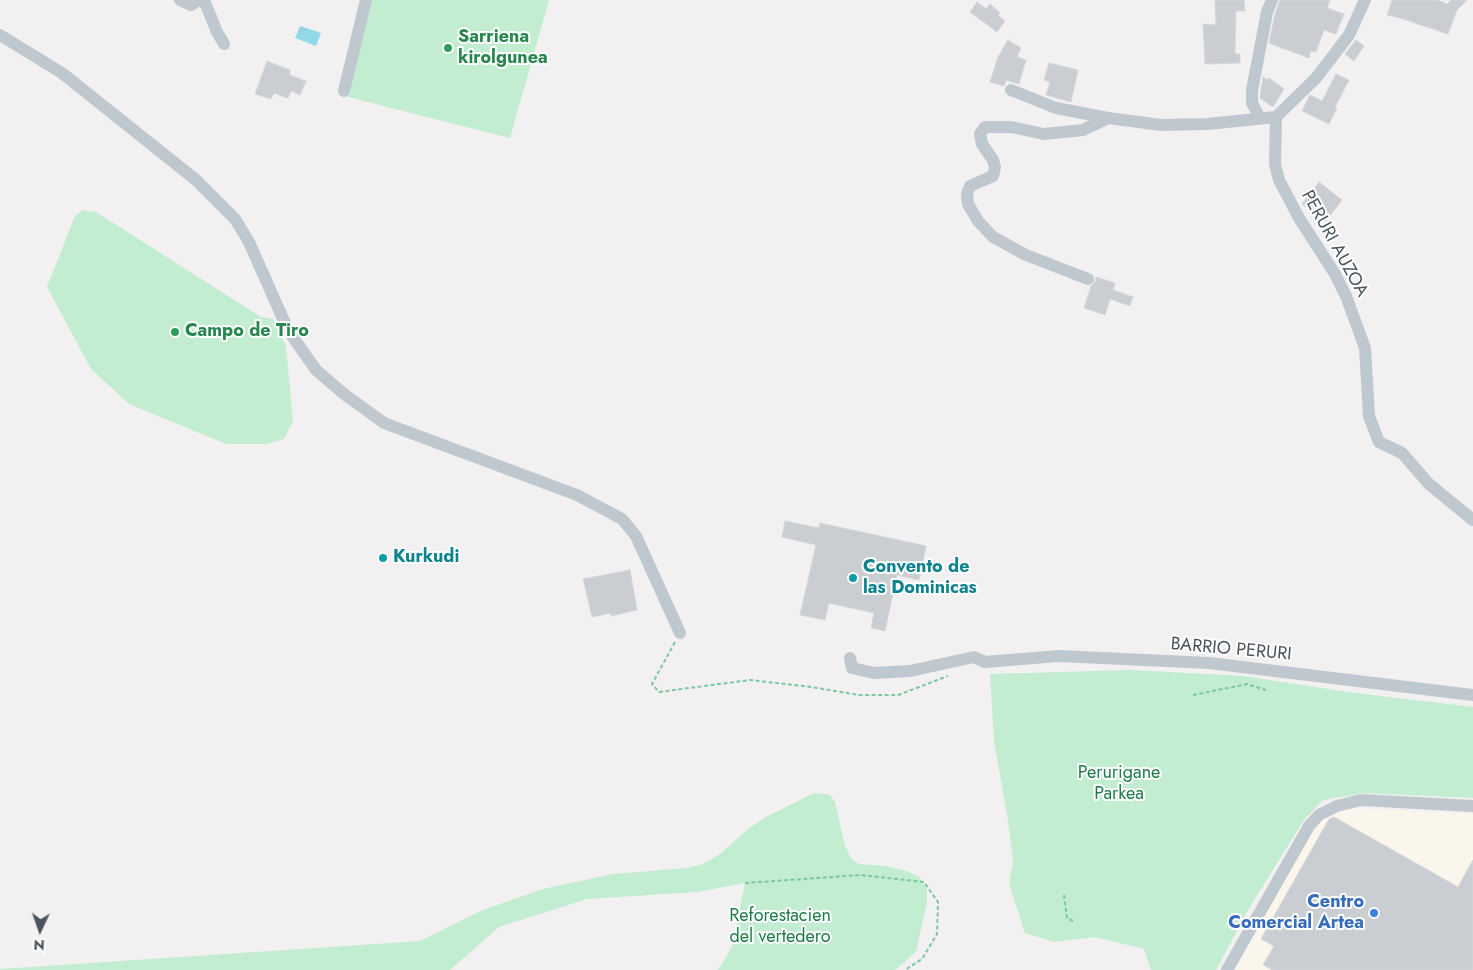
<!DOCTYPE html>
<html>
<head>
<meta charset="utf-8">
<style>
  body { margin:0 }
  #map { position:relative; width:1473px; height:970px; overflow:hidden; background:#f2f0f0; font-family:Jost,sans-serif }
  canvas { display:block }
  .north { position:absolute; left:15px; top:905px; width:50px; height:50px; -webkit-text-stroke:4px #fff; paint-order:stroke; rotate:183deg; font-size:14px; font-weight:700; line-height:20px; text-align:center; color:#49545d }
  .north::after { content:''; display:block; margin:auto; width:18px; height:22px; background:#49545d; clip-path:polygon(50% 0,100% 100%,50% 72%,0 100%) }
</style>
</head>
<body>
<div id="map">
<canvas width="1473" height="970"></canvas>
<div class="north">N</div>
</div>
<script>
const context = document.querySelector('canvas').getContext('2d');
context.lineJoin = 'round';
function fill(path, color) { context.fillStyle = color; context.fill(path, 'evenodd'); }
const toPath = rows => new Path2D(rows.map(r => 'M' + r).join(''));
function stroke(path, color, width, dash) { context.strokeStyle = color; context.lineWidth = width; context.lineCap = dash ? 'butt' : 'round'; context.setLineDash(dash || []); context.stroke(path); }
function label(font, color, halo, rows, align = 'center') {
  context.font = font + ' Jost,sans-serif'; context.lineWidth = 4; context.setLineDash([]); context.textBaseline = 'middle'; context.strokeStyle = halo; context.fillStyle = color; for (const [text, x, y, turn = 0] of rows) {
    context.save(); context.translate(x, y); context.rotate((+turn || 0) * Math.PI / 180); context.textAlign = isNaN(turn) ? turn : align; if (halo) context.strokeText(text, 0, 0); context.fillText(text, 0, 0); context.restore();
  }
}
fill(toPath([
  [1324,807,1473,814,1473,970,1235,970]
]), '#fbf6eb');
fill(toPath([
  [372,0,549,0,510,138,348,97],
  [83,210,96,212,261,317,273,319,286,346,293,421,284,439,267,444,226,444,129,404,91,369,47,287,75,216],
  [1130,670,1244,676,1348,692,1473,707,1473,798,1364,793,1323,800,1304,820,1248,910,1216,970,1151,970,1144,949,1095,937,1054,942,1025,933,1009,884,1013,861,1008,820,994,741,990,674],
  [814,793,826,794,830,795,835,802,845,846,852,860,859,864,886,866,904,870,918,876,923,882,927,890,927,901,916,952,895,970,718,970,732,947,745,883,697,892,587,899,499,927,450,970,0,970,0,969,420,941,483,910,543,889,613,874,688,868,703,864,720,854,748,829,766,817]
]), '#c2edd1');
fill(toPath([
  [300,26,321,33,316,46,295,38]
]), '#91d9e8');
const building = toPath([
  [1215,0,1244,0,1245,11,1236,11,1235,54,1240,54,1240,63,1205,64,1203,24,1216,25,1215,0],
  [1280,0,1330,0,1327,8,1344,14,1336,34,1324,30,1316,52,1311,51,1309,58,1269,43,1275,14,1280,0],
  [1392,0,1437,0,1447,4,1451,0,1467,0,1457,10,1448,34,1400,18,1387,15,1392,0],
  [977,2,986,9,990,4,1000,13,998,15,1005,21,997,32,970,12,977,2],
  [1008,40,1021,48,1017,57,1026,60,1019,84,1006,80,1004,86,990,82,998,57,1008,40],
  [1356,40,1364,46,1354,61,1345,54,1356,40],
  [267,61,290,70,290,75,306,81,300,95,291,91,288,98,274,93,271,99,255,94,267,61],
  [1049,63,1078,70,1071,102,1046,95,1050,82,1044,80,1049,63],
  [1336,74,1349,80,1335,107,1337,108,1329,124,1302,111,1310,95,1322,101,1336,74],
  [1263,77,1268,80,1269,78,1284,89,1273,107,1260,98,1263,77],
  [1319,182,1342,200,1325,222,1302,204,1319,182],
  [1096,277,1115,283,1113,290,1133,297,1130,306,1110,299,1105,315,1084,308,1091,286,1095,282,1096,277],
  [785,521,819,528,820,523,926,546,919,580,897,575,885,631,871,628,874,613,829,603,825,620,800,615,816,545,782,537,785,521],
  [630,570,637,610,611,616,611,613,592,617,583,579,630,570],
  [1334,817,1458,887,1473,860,1473,970,1273,970,1263,965,1274,946,1261,939,1329,819,1334,817]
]);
fill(building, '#cacdd2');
stroke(building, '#d5d7db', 1);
stroke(toPath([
  [675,642,652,684,659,692,750,680,811,687,859,695,898,695,948,676],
  [1193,695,1247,684,1266,690],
  [745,883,861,875,924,882,938,902,937,934,922,959,905,970],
  [1064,895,1067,918,1073,921]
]), '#7bc9a0', 2, [4, 2.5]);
stroke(toPath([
  [180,0,191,5,199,0],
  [204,0,217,32,224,44],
  [1365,0,1349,35,1316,78,1276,117,1275,164,1279,180,1299,218,1335,274,1346,296,1365,348,1369,416,1379,442,1402,453,1429,484,1473,520],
  [0,35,62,73,196,180,235,219,249,242,288,330,316,370,344,394,384,423,577,495,622,519,636,536,680,633],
  [1011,90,1056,108,1108,118,1161,125,1207,124,1276,117],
  [344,91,366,0],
  [1260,118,1252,103,1252,90,1267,12,1272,0],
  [1088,279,1026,255,993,237,978,221,968,204,967,194,970,186,993,176,995,167,993,160,982,144,980,134,985,127,1011,127,1044,134,1083,130,1108,118],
  [850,658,852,668,874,673,910,671,974,657,985,662,1059,656,1209,663,1473,695],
  [1227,970,1309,826,1319,815,1337,806,1361,800,1473,806]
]), '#bfc8ce', 12);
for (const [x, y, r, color] of [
  [448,48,5,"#2e9e5b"],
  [175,332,5,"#2e9e5b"],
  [383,558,5,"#0f9aa8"],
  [853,578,5,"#0f9aa8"],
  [1374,913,5,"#3f7fe0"]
]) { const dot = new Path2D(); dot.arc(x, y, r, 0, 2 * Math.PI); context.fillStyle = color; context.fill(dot); stroke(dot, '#fff', 2); }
label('bold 18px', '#27864d', '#fff', [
  ["Sarriena",458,38],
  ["kirolgunea",458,59],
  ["Campo de Tiro",185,332]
], 'left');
label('18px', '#49545d', '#fff', [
  ["PERURI AUZOA",1334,244,61],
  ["BARRIO PERURI",1231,650,5]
]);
label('bold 18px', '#0d838f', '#fff', [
  ["Kurkudi",393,558],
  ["Convento de",863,568],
  ["las Dominicas",863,589]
], 'left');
label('18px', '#1d7b48', '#fff', [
  ["Perurigane",1119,774],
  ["Parkea",1119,795],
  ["Reforestacien",780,917],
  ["del vertedero",780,938]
]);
label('bold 18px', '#366cbe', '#fff', [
  ["Centro",1364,903],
  ["Comercial Artea",1364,924]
], 'right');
</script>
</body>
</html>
